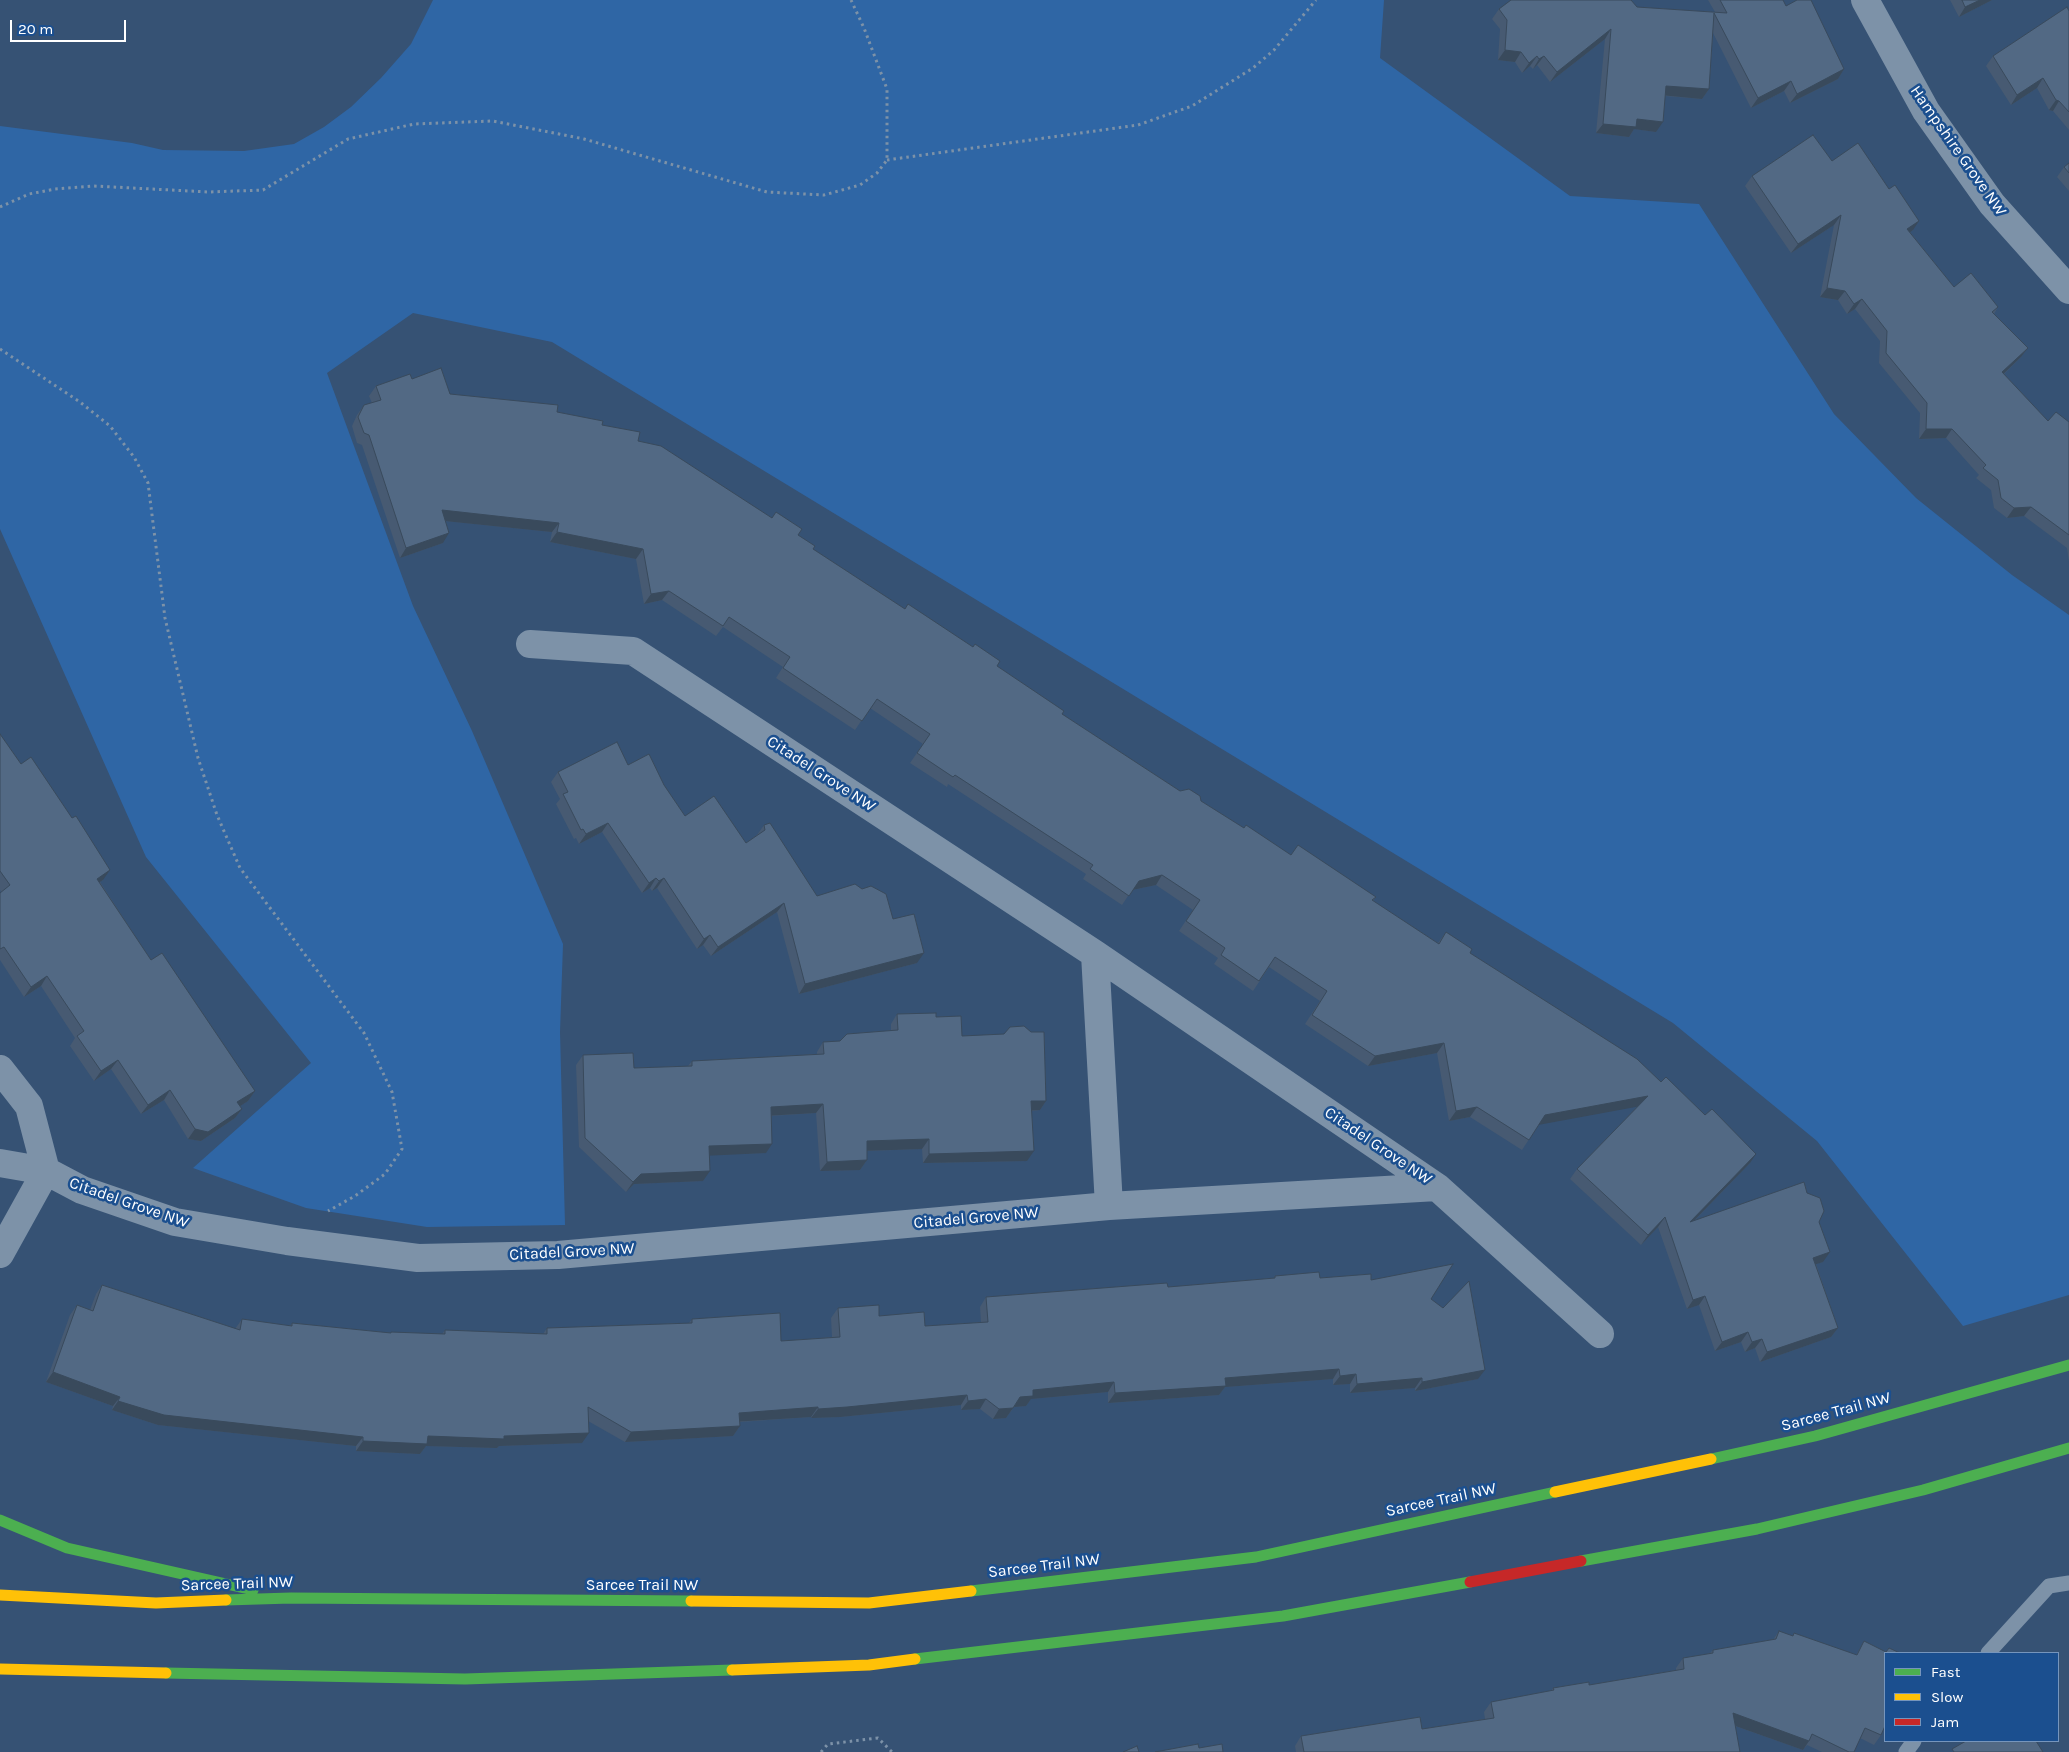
<!DOCTYPE html>
<html>
<head>
<meta charset="utf-8">
<style>
  body { margin:0 }
  #map { position:relative; width:2069px; height:1752px; overflow:hidden; background:#365274; font-family:Karla,sans-serif }
  canvas { display:block }
  .legend { position:absolute; left:1884px; top:1652px; width:175px; height:90px; box-sizing:border-box; background:#1b4f8f; border:1px solid #7695bc; margin:0; padding:6px 9px; list-style:none; font-size:15px; color:#fff }
  .legend li { display:flex; align-items:center; gap:10px; height:25px }
  .legend b { width:25px; border:1px solid #7695bc }
  .scale { position:absolute; left:10px; top:20px; width:116px; height:22px; box-sizing:border-box; border:2px solid #fff; border-top:0; padding-left:6px; font-size:15px; line-height:18px; white-space:nowrap; color:#fff; -webkit-text-stroke:4px #1b4f8f; paint-order:stroke }
</style>
</head>
<body>
<div id="map">
<canvas width="2069" height="1752"></canvas>
<ul class="legend">
<li><b style="height:6px;background:#4caf50"></b>Fast</li>
<li><b style="height:6px;background:#ffc107"></b>Slow</li>
<li><b style="height:6px;background:#c62828"></b>Jam</li>
</ul>
<div class="scale">20 m</div>
</div>
<script>
const context = document.querySelector('canvas').getContext('2d');
context.lineJoin = 'round';
function fill(path, color) { context.fillStyle = color; context.fill(path, 'evenodd'); }
const toPath = rows => new Path2D(rows.map(r => 'M' + r).join(''));
function stroke(path, color, width, dash) { context.strokeStyle = color; context.lineWidth = width; context.lineCap = dash ? 'butt' : 'round'; context.setLineDash(dash || []); context.stroke(path); }
function label(font, color, halo, rows, align = 'center') {
  context.font = font + ' Karla,sans-serif'; context.lineWidth = 5; context.setLineDash([]); context.textBaseline = 'middle'; context.strokeStyle = halo; context.fillStyle = color; for (const [text, x, y, turn = 0] of rows) {
    context.save(); context.translate(x, y); context.rotate((+turn || 0) * Math.PI / 180); context.textAlign = isNaN(turn) ? turn : align; if (halo) context.strokeText(text, 0, 0); context.fillText(text, 0, 0); context.restore();
  }
}
fill(toPath([
  [433,0,1384,0,1380,58,1570,196,1699,204,1834,414,1916,498,2012,575,2069,615,2069,1295,1963,1326,1817,1141,1673,1023,552,342,413,313,327,373,413,606,472,731,563,944,560,1032,565,1225,427,1227,306,1208,193,1168,311,1063,146,857,0,529,0,126,132,143,163,150,244,151,294,144,324,127,351,107,381,78,411,44]
]), '#2f66a5');
stroke(toPath([
  [887,160,1138,125,1192,106,1253,68,1274,50,1316,0],
  [0,207,29,194,55,189,94,186,209,192,263,190,348,139,414,124,493,121,584,139,767,192,824,195,860,185,877,173,887,160,887,89,864,28,851,0],
  [0,349,80,402,110,426,134,457,148,483,165,618,198,758,217,815,240,868,364,1033,392,1092,402,1149,385,1174,355,1196,328,1211],
  [821,1752,828,1744,878,1738,892,1752]
]), '#7d92a8', 3, [2.5, 4]);
stroke(toPath([
  [1988,1653,2049,1586,2069,1583],
  [1906,1752,1914,1741]
]), '#7d92a8', 15);
stroke(toPath([
  [1865,0,1926,111,1992,204,2069,290],
  [530,644,633,651,1095,954,1437,1187,1600,1334],
  [1095,954,1109,1206],
  [0,1069,29,1106,46,1171,0,1254],
  [0,1163,46,1171,82,1190,175,1222,287,1241,418,1258,558,1255,1109,1206,1437,1187]
]), '#7d92a8', 28);
stroke(toPath([
  [1711,1459,1815,1436,2069,1365],
  [0,1520,67,1548,253,1590],
  [1581,1561,1757,1529,1923,1490,2069,1448],
  [971,1591,1256,1557,1555,1492],
  [226,1600,291,1598,691,1601],
  [915,1659,1283,1616,1470,1582],
  [166,1673,465,1679,732,1670]
]), '#4caf50', 11);
stroke(toPath([
  [1555,1492,1711,1459],
  [0,1595,156,1603,226,1600],
  [691,1601,869,1603,971,1591],
  [0,1669,166,1673],
  [732,1670,869,1665,915,1659]
]), '#ffc107', 11);
stroke(toPath([
  [1470,1582,1581,1561]
]), '#c62828', 11);
fill(toPath([
  [1708,0,1783,0,1786,6,1844,69,1838,79,1790,103,1784,91,1751,108,1713,33,1709,89,1702,99,1665,96,1656,132,1634,129,1629,137,1596,133,1605,39,1550,82,1537,65,1533,69,1530,66,1522,73,1515,62,1498,60,1500,29,1492,19,1499,9,1637,7,1715,12],
  [1950,0,1992,0,1959,17],
  [2069,11,2069,130,2053,111,2049,110,2037,88,2011,105,1986,66,1993,56],
  [1832,161,1913,230,1910,232,1954,287,1998,307,1994,314,2028,348,2021,357,2004,374,2048,421,2069,422,2069,562,2067,548,2024,516,2007,518,1994,508,1991,490,1976,478,1979,475,1946,438,1919,439,1920,413,1879,363,1880,341,1855,309,1847,314,1838,300,1820,297,1834,225,1791,253,1745,186,1752,176],
  [2069,163,2069,191,2057,177,2064,167],
  [412,379,450,394,557,412,602,425,638,441,798,535,813,549,905,609,997,666,1062,714,1180,791,1201,801,1244,828,1291,855,1376,897,1373,901,1438,943,1446,932,1470,953,1750,1163,1694,1221,1807,1193,1819,1222,1823,1262,1816,1264,1838,1328,1831,1337,1760,1362,1755,1348,1745,1352,1741,1342,1715,1351,1699,1305,1687,1309,1658,1227,1641,1245,1570,1179,1577,1169,1638,1106,1539,1124,1522,1150,1470,1117,1449,1121,1437,1053,1368,1066,1305,1024,1320,1001,1269,967,1253,991,1214,964,1218,958,1179,931,1193,910,1156,885,1132,890,1122,905,1083,879,1086,874,948,784,947,787,910,763,923,744,870,708,855,730,776,678,783,667,723,627,716,636,662,600,644,604,636,559,550,542,552,532,445,521,443,543,400,558,362,445,357,443,352,426,357,415,364,405,372,403,369,396,376,386],
  [0,734,103,880,100,882,151,960,255,1091,248,1101,240,1106,242,1109,235,1118,201,1141,188,1139,164,1100,141,1114,111,1069,94,1081,70,1046,75,1038,41,986,24,997,0,960,0,893,1,892,0,890],
  [628,765,664,785,685,816,746,843,757,835,764,825,817,896,893,919,917,963,799,994,777,912,711,956,703,945,697,949,657,888,652,891,650,888,642,893,602,832,579,844,576,838,574,839,556,804,560,799,551,782,558,772],
  [897,1014,936,1017,1046,1101,1040,1110,1032,1111,1027,1161,923,1163,922,1149,867,1151,867,1160,860,1170,820,1171,816,1113,771,1116,766,1153,709,1155,703,1181,634,1184,626,1192,579,1147,576,1065,583,1055,634,1068,688,1066,692,1061,817,1054,817,1052,823,1042,840,1041,891,1031,891,1024],
  [1275,1276,1371,1280,1431,1299,1478,1379,1415,1391,1415,1388,1350,1393,1350,1384,1333,1385,1333,1379,1225,1387,1219,1395,1108,1403,1108,1392,1031,1399,1026,1406,1014,1407,1006,1418,993,1419,980,1409,961,1410,961,1405,840,1417,811,1418,811,1417,740,1422,740,1426,733,1436,625,1442,588,1421,582,1443,499,1446,497,1448,426,1446,420,1454,356,1451,356,1446,158,1425,112,1410,113,1406,46,1382,70,1315,77,1305,90,1310,96,1294,102,1285,235,1329,242,1319,290,1326,292,1323,390,1333,391,1332,442,1334,445,1330,543,1334,547,1328,689,1323,692,1319,781,1341,832,1337,831,1318,838,1308,925,1326,981,1323,980,1307,986,1297,1168,1287,1273,1279],
  [1779,1631,1792,1636,1794,1633,1856,1655,1864,1641,1886,1652,1889,1648,1881,1735,1874,1745,1860,1738,1854,1752,1822,1752,1807,1745,1803,1750,1735,1726,1740,1752,1296,1752,1295,1746,1301,1736,1422,1729,1485,1719,1484,1712,1491,1702,1551,1691,1553,1688,1589,1685,1676,1670,1676,1668,1683,1658,1709,1654,1713,1650,1773,1640]
]), '#475a72');
fill(toPath([
  [1980,0,1992,0,1959,17,1965,7],
  [1611,29,1605,39,1550,82,1557,72],
  [1505,50,1521,52,1515,62,1498,60],
  [1537,56,1530,66,1522,73,1529,63],
  [1544,56,1537,65,1533,69,1539,59],
  [1844,69,1838,79,1790,103,1797,94],
  [2043,78,2037,88,2011,105,2017,95],
  [1791,81,1784,91,1751,108,1758,98],
  [1666,86,1709,89,1702,99,1660,95],
  [2056,100,2059,101,2053,111,2049,110],
  [1637,119,1663,122,1656,132,1634,129,1629,137,1596,133,1603,124],
  [1841,215,1834,225,1791,253,1798,244],
  [1919,221,1913,230,1901,239,1907,229],
  [1827,288,1845,291,1838,300,1820,297],
  [1862,299,1855,309,1847,314,1854,304],
  [2028,348,2021,357,1995,382,2002,372],
  [1926,429,1952,429,1946,438,1919,439],
  [2031,507,2024,516,2007,518,2014,508],
  [442,510,559,523,552,532,435,520],
  [557,532,643,549,636,559,550,542],
  [449,533,443,543,400,558,406,548],
  [669,591,662,600,644,604,651,594],
  [608,823,602,832,579,844,586,834],
  [110,870,103,880,90,888,97,879],
  [1162,875,1156,885,1132,890,1139,881],
  [656,878,650,888,642,893,649,883],
  [664,878,657,888,652,891,659,881],
  [784,903,777,912,711,956,718,947],
  [710,935,703,945,697,949,704,939],
  [924,953,917,963,799,994,805,984],
  [47,976,41,986,24,997,31,987],
  [1444,1043,1437,1053,1368,1066,1375,1056],
  [118,1060,111,1069,94,1081,101,1071],
  [170,1090,164,1100,141,1114,148,1105],
  [255,1091,248,1101,231,1112,237,1102],
  [1648,1096,1641,1106,1538,1125,1545,1115],
  [1031,1101,1046,1101,1040,1110,1024,1111],
  [823,1104,816,1113,764,1116,771,1107],
  [1477,1107,1470,1117,1449,1121,1456,1111],
  [242,1109,235,1118,201,1141,188,1139,195,1129],
  [929,1139,922,1149,860,1151,867,1141],
  [772,1144,766,1153,702,1156,709,1146],
  [1034,1151,1027,1161,923,1163,929,1154],
  [1756,1154,1750,1163,1683,1232,1690,1222],
  [867,1160,860,1170,820,1171,827,1162],
  [710,1171,703,1181,634,1184,626,1192,633,1182,641,1174],
  [1665,1217,1658,1227,1641,1245,1648,1235],
  [1830,1252,1823,1262,1807,1267,1813,1258],
  [1705,1296,1699,1305,1687,1309,1693,1300],
  [1838,1328,1831,1337,1760,1362,1767,1352],
  [1748,1332,1741,1342,1715,1351,1722,1342],
  [1762,1339,1755,1348,1745,1352,1752,1342],
  [1339,1369,1333,1379,1225,1387,1219,1395,1108,1403,1115,1393,1225,1378],
  [1485,1370,1478,1379,1415,1391,1422,1382],
  [53,1372,120,1397,113,1406,46,1382],
  [1356,1374,1350,1384,1333,1385,1340,1376],
  [1422,1378,1415,1388,1350,1393,1357,1384],
  [1114,1382,1108,1392,1031,1399,1026,1406,1014,1407,1020,1397,1033,1390],
  [967,1395,961,1405,840,1417,811,1418,818,1409],
  [986,1399,980,1409,961,1410,968,1401],
  [118,1401,363,1437,356,1446,158,1425,112,1410],
  [818,1407,811,1417,732,1422,739,1413],
  [1013,1408,1006,1418,993,1419,999,1409],
  [740,1426,733,1436,625,1442,631,1432],
  [589,1433,582,1443,499,1446,497,1448,426,1446,420,1454,356,1451,363,1441,428,1436,504,1436],
  [1733,1713,1809,1741,1803,1750,1727,1723]
]), '#394a5c');
const building = toPath([
  [1511,0,1631,0,1637,7,1727,13,1720,0,1783,0,1786,6,1797,0,1811,0,1844,69,1797,94,1791,81,1758,98,1714,13,1709,89,1666,86,1663,122,1637,119,1636,127,1603,124,1611,29,1557,72,1544,56,1539,59,1537,56,1529,63,1521,52,1505,50,1507,20,1499,9,1511,0],
  [1962,0,1980,0,1965,7,1962,0],
  [2067,7,2069,11,2069,112,2059,101,2056,100,2043,78,2017,95,1993,56,2067,7],
  [1813,135,1832,161,1858,143,1889,189,1895,185,1919,221,1907,229,1954,287,1971,273,1998,307,1992,312,2028,348,2002,372,2048,421,2056,412,2069,422,2069,535,2031,507,2014,508,2001,498,1998,480,1983,468,1986,465,1952,429,1926,429,1927,403,1886,353,1887,331,1862,299,1854,304,1845,291,1827,288,1841,215,1798,244,1752,176,1813,135],
  [2069,163,2069,173,2064,167,2069,163],
  [441,368,450,394,558,405,557,412,603,421,602,425,640,432,638,441,661,446,772,518,776,512,802,529,798,535,815,546,813,549,905,609,908,604,973,647,975,644,1000,661,997,666,1064,711,1062,714,1180,791,1189,789,1200,796,1201,801,1244,828,1246,825,1291,855,1298,845,1376,897,1372,900,1439,944,1446,932,1472,949,1470,953,1637,1059,1661,1082,1666,1077,1705,1115,1712,1109,1756,1154,1690,1222,1804,1182,1807,1193,1820,1198,1824,1211,1819,1222,1830,1252,1813,1258,1838,1328,1767,1352,1762,1339,1752,1342,1748,1332,1722,1342,1705,1296,1693,1300,1665,1217,1648,1235,1577,1169,1648,1096,1545,1115,1529,1140,1477,1107,1456,1111,1444,1043,1375,1056,1312,1015,1327,991,1275,957,1259,981,1221,955,1225,948,1186,921,1200,900,1162,875,1139,881,1129,896,1090,869,1093,865,955,775,953,777,917,753,930,734,877,699,862,721,783,668,790,657,729,617,723,626,669,591,651,594,643,549,557,532,559,523,442,510,449,533,406,548,369,435,364,433,358,417,364,405,381,400,376,386,410,374,412,379,441,368],
  [0,734,21,764,31,757,72,818,76,816,110,870,97,879,151,960,162,953,255,1091,237,1102,242,1109,208,1132,195,1129,170,1090,148,1105,118,1060,101,1071,77,1036,84,1031,47,976,31,987,4,947,0,949,0,893,10,885,0,871,0,734],
  [617,742,628,765,649,754,664,785,685,816,714,796,746,843,765,830,764,825,770,823,817,896,855,884,862,889,871,886,886,894,893,919,914,914,924,953,805,984,784,903,718,947,710,935,704,939,664,878,659,881,656,878,649,883,608,823,586,834,583,829,581,830,563,794,568,792,558,772,617,742],
  [936,1013,936,1017,961,1016,962,1036,1004,1034,1010,1027,1024,1026,1031,1032,1044,1032,1046,1101,1031,1101,1034,1151,929,1154,929,1139,867,1141,867,1160,827,1162,823,1104,771,1107,772,1144,709,1146,710,1171,641,1174,633,1182,585,1138,583,1055,633,1053,634,1068,692,1066,692,1061,824,1054,823,1042,840,1041,847,1034,898,1030,897,1014,936,1013],
  [1453,1264,1431,1299,1443,1308,1469,1281,1485,1370,1422,1382,1422,1378,1357,1384,1356,1374,1340,1376,1339,1369,1225,1378,1226,1386,1115,1393,1114,1382,1033,1390,1033,1396,1020,1397,1013,1408,999,1409,986,1399,968,1401,967,1395,847,1407,818,1409,818,1407,739,1413,740,1426,631,1432,588,1407,589,1433,504,1436,504,1439,428,1436,427,1444,363,1441,363,1437,164,1415,118,1401,120,1397,53,1372,77,1305,93,1311,102,1285,240,1330,242,1319,292,1326,292,1323,391,1333,391,1332,445,1334,445,1330,547,1334,547,1328,692,1323,692,1319,780,1313,781,1341,840,1337,838,1308,879,1305,879,1316,924,1312,925,1326,988,1322,986,1297,1167,1283,1168,1287,1275,1278,1275,1276,1319,1272,1320,1278,1371,1274,1371,1280,1453,1264],
  [1779,1631,1793,1636,1794,1633,1857,1655,1864,1641,1886,1652,1889,1648,1900,1653,1885,1653,1885,1726,1881,1735,1865,1728,1854,1752,1849,1752,1812,1734,1809,1741,1733,1713,1740,1752,1304,1752,1301,1736,1420,1717,1422,1729,1494,1718,1491,1702,1554,1690,1553,1688,1589,1682,1589,1685,1684,1669,1683,1658,1713,1653,1713,1650,1776,1639,1779,1631],
  [1966,1741,2036,1741,2043,1752,1954,1752,1952,1749,1966,1741],
  [1198,1744,1199,1748,1222,1744,1223,1752,1155,1752,1198,1744],
  [1137,1746,1139,1752,1123,1752,1137,1746]
]);
fill(building, '#526984');
stroke(building, '#394a5c', 1);
label('16px', '#fff', '#1b4f8f', [
  ["Hampshire Grove NW",1958,151,55],
  ["Citadel Grove NW",821,774,33],
  ["Citadel Grove NW",1378,1146,34],
  ["Citadel Grove NW",129,1203,19],
  ["Citadel Grove NW",976,1218,-5],
  ["Citadel Grove NW",572,1252,-3],
  ["Sarcee Trail NW",1836,1412,-15],
  ["Sarcee Trail NW",1441,1500,-12],
  ["Sarcee Trail NW",1044,1566,-7],
  ["Sarcee Trail NW",237,1584,-2],
  ["Sarcee Trail NW",642,1585]
]);
</script>
</body>
</html>
